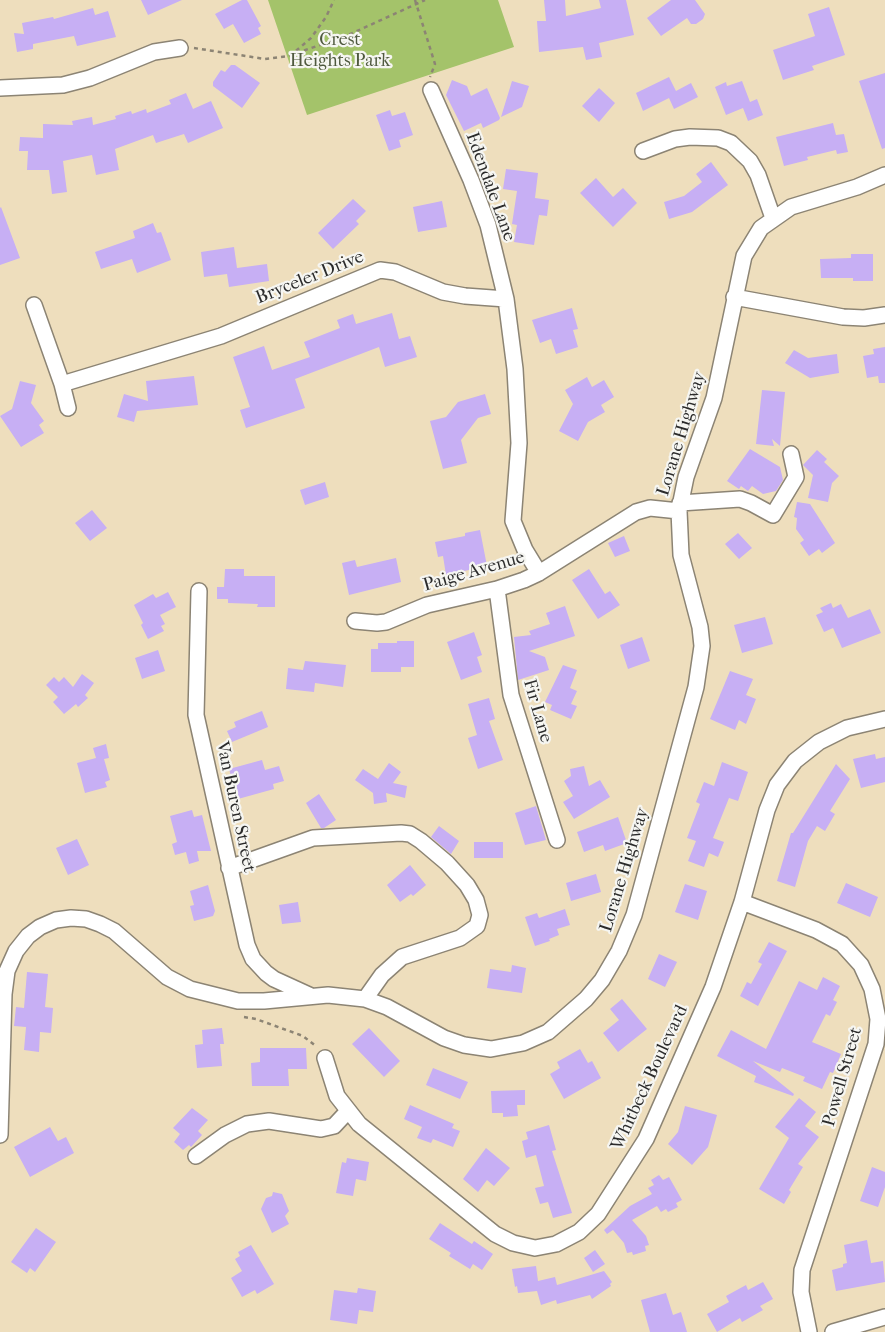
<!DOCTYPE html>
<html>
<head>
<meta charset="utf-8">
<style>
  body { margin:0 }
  canvas { display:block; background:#eedebd }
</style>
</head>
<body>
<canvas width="885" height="1332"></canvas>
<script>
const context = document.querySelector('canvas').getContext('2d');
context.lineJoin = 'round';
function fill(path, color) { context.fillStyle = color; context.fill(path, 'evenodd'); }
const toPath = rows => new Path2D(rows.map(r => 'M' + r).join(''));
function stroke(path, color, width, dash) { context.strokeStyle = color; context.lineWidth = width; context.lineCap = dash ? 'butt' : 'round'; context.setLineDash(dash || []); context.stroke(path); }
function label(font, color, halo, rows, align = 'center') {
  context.font = font + ' "IM FELL French Canon",serif'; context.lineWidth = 4.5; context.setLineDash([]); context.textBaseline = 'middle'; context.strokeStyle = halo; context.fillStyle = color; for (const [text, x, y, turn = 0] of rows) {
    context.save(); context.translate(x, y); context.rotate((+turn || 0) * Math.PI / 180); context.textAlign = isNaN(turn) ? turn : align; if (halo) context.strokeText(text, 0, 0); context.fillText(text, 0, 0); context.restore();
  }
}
fill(toPath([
  [268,0,498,0,514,47,307,115]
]), '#a4c36a');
fill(toPath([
  [141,0,182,0,148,15],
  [242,0,247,0,261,26,258,28,261,34,244,43,233,24,224,29,215,14],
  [544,0,565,0,566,16,601,8,599,0,626,0,634,35,599,43,602,57,586,60,583,47,539,52,537,21,546,21],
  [671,0,695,0,705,14,703,19,696,24,691,24,687,18,661,36,647,18],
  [829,7,845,55,812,66,814,70,783,80,773,50,815,36,808,14],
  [93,8,95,15,108,11,116,37,77,46,74,36,33,44,33,49,17,52,14,33,24,34,22,23,53,17,54,19],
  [231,65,235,65,260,83,242,108,213,86,213,82,221,70,225,72],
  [885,73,885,148,882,149,859,81],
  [669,77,676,91,691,83,698,97,674,109,669,98,643,111,636,93],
  [452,80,467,86,471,96,487,88,500,118,499,120,483,128,481,123,464,131,446,95],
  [512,81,529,86,522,107,501,117],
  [742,81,750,102,757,99,763,115,748,121,743,108,726,115,715,87,726,82,727,86],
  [599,88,615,103,599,122,582,106],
  [186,93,193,109,211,101,223,128,188,143,184,134,156,143,153,135,115,149,119,170,96,175,92,155,63,161,67,192,52,194,49,170,27,170,28,151,19,151,20,137,43,138,43,124,73,125,72,121,92,117,93,125,116,119,115,116,131,111,132,114,146,109,147,113,171,104,169,100],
  [390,110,392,116,405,112,413,135,399,140,401,147,389,151,376,115],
  [833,123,836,135,844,134,848,152,837,154,836,150,807,157,808,160,784,166,776,137],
  [711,162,728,185,692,212,669,219,664,202,684,196,702,182,696,174],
  [506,169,538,173,535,198,549,200,547,216,539,215,534,245,514,242,517,225,512,224,517,191,503,189],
  [596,178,613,197,623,188,637,203,613,227,580,193],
  [353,199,366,211,356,221,359,224,333,249,318,233],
  [442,201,447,227,418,232,413,207],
  [1,207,20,258,0,265,0,208],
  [153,223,157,233,161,232,171,260,137,273,132,259,101,269,95,252,135,238,133,231],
  [234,247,237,268,267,264,269,281,229,287,227,274,204,277,201,252],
  [851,254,873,254,873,281,853,281,853,278,821,278,820,259,851,258],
  [572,308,578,329,573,330,578,347,556,354,551,339,540,343,532,320],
  [392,313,399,339,410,336,417,357,385,367,379,347,295,379,305,408,246,428,240,410,250,407,233,357,264,346,272,370,310,357,304,342,340,328,337,320,353,314,356,324],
  [885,347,885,383,879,383,878,376,867,378,863,356,874,354,873,349],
  [794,350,808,358,837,354,839,373,810,378,785,363],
  [194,376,198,405,137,411,134,422,117,417,124,394,148,401,146,381],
  [587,377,592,387,604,380,614,397,601,405,605,412,588,422,578,441,559,431,573,404,565,390],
  [20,381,36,385,31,403,44,421,39,425,44,433,21,447,0,416,12,409],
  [762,390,785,392,780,446,772,439,774,446,756,444],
  [485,394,491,414,478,418,461,440,467,463,443,469,430,421,446,417,458,402],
  [750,449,780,467,783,480,776,491,763,494,752,486,748,491,741,486,739,489,727,481],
  [817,450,827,459,824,462,839,476,832,483,828,502,808,498,813,475,803,465],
  [325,482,329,497,305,505,300,490],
  [797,502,810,504,835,543,822,553,819,549,809,556,800,543,804,540,796,529,797,518,794,517],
  [92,510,107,528,90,541,75,523],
  [480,530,487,566,446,575,443,556,438,557,435,542,465,536,465,533],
  [738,533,752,548,739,559,725,544],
  [624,536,630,551,615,557,608,543],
  [396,558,401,582,349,595,342,563,355,560,357,567],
  [225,569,244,569,244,576,275,576,275,607,257,607,258,604,228,603,228,599,217,599,217,587,224,587],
  [589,569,605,594,610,591,620,605,598,619,572,580],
  [168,592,176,607,160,615,165,624,161,626,164,631,148,639,141,625,143,623,134,605,153,594,156,598],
  [831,603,833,608,841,604,848,618,870,609,881,633,842,648,833,628,824,632,816,615,823,612,820,608],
  [565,606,575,636,529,651,545,657,549,670,518,680,514,637,531,635,529,631,550,624,546,613],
  [765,617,773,644,742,653,734,625],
  [474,632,482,655,477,657,482,672,461,680,447,642],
  [642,637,650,661,628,669,620,645],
  [397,641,414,641,414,667,401,667,401,672,371,672,371,649,378,649,378,643,397,643],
  [158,650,165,671,142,679,135,658],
  [305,661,346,665,343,687,315,683,314,692,286,689,288,668,303,670],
  [563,665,577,670,570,688,577,691,571,704,577,706,571,719,550,710,552,705,545,702],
  [730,671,753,679,746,695,756,699,746,724,739,720,735,730,710,719],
  [82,674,94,683,85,695,88,698,78,707,76,704,64,714,53,702,58,697,46,685,54,677,59,682,64,677,73,687],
  [489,698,495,719,489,721,503,760,478,769,468,738,477,735,468,704],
  [262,711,268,727,232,742,227,731,236,727,234,722],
  [106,744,109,758,104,759,110,780,105,782,107,787,85,793,77,763,96,758,93,748],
  [875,754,876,759,885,757,885,782,861,788,853,759],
  [262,760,265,770,279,766,284,781,273,784,274,789,238,799,229,769],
  [722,762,748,772,738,801,729,798,713,838,724,842,718,857,709,853,704,867,688,861,696,841,687,838,700,804,696,802,704,782,714,786],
  [389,763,401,772,393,783,407,786,405,798,386,793,387,802,374,804,373,793,355,780,363,769,378,779],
  [836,764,850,779,830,811,835,814,825,831,817,826,808,841,795,887,777,881,791,833,793,833],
  [584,766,589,786,600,780,610,797,574,819,563,802,573,796,564,781,571,776,570,769],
  [319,794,336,820,324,828,321,828,306,803],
  [536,806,546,840,525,845,515,813],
  [192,810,194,817,202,815,211,851,197,851,199,861,189,864,186,852,175,855,172,844,177,842,170,816],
  [618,817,627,843,605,851,603,845,584,852,577,832],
  [439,826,459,841,451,854,431,837],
  [77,839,89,865,68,875,56,848],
  [474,842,503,842,503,858,474,858],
  [410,865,426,885,413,896,411,894,400,902,387,885],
  [596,874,601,892,571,901,566,883],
  [846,883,878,897,870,917,837,903],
  [685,884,707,891,698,920,675,912],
  [208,885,215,911,213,916,194,921,190,906,194,905,190,891],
  [298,902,301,922,282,924,279,905],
  [565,909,570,925,557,929,559,935,549,939,550,941,535,946,525,917,537,913,539,918],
  [769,942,787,951,758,1006,740,996,747,982,751,984,762,964,758,962],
  [659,954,677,962,665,987,648,979],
  [512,965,526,968,522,993,487,988,490,969,511,972],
  [27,972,48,974,45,1007,53,1008,51,1033,40,1032,39,1052,24,1050,26,1027,14,1026,16,1007,24,1008],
  [823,977,840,986,833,1000,837,1002,830,1016,826,1014,812,1042,841,1054,833,1073,830,1072,822,1089,803,1081,805,1077,782,1068,780,1072,753,1061,794,1094,793,1096,754,1082,756,1076,717,1056,731,1030,766,1049,799,981,817,990],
  [622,999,647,1029,618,1052,603,1033,619,1020,610,1009],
  [222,1028,224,1044,220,1044,222,1066,197,1068,195,1045,203,1044,202,1030],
  [369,1028,400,1061,384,1077,352,1044],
  [260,1048,306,1048,307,1069,288,1069,289,1086,252,1086,251,1063,260,1062],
  [580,1049,588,1063,592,1061,601,1078,564,1099,550,1074,560,1068,557,1062],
  [433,1068,468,1082,460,1099,426,1085],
  [525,1090,525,1105,517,1105,518,1116,503,1117,503,1113,492,1113,491,1091],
  [799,1098,816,1112,805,1126,819,1137,798,1164,803,1167,789,1190,791,1192,784,1204,759,1189,789,1138,775,1127],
  [410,1105,454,1124,452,1128,460,1131,453,1147,433,1139,431,1143,417,1138,422,1127,404,1119],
  [685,1106,717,1115,708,1147,692,1165,668,1144,678,1132],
  [192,1108,208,1120,198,1131,202,1135,191,1147,189,1145,183,1150,174,1142,180,1134,173,1128],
  [549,1125,556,1150,552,1151,572,1213,553,1218,548,1202,540,1204,535,1188,544,1186,536,1155,526,1158,522,1141,528,1139,526,1132],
  [50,1127,58,1141,66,1137,74,1153,30,1177,14,1147],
  [486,1148,510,1168,494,1186,487,1180,478,1192,463,1179],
  [347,1158,369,1162,366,1181,356,1179,353,1196,336,1193,342,1162,346,1163],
  [872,1167,885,1172,885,1187,878,1207,860,1201],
  [659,1175,663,1180,669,1177,682,1200,676,1203,678,1207,668,1212,666,1209,661,1212,657,1206,632,1220,646,1236,649,1245,645,1246,646,1251,633,1255,632,1252,627,1253,624,1243,613,1230,607,1234,604,1230,630,1206,652,1194,648,1188,654,1185,651,1180],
  [273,1192,282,1194,289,1211,285,1216,289,1224,272,1233,261,1209,266,1198,272,1196],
  [440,1223,472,1244,474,1241,493,1254,482,1270,473,1264,470,1269,449,1256,451,1253,429,1239],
  [36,1228,56,1242,35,1272,30,1268,27,1273,11,1262],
  [867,1240,871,1263,883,1261,885,1282,836,1291,832,1270,843,1267,843,1264,847,1263,844,1245],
  [251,1245,274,1284,257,1294,255,1290,242,1297,231,1278,242,1271,235,1259,240,1256,238,1252],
  [595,1250,605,1264,593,1272,584,1258],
  [536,1266,538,1281,555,1277,557,1285,604,1271,612,1282,610,1284,611,1286,592,1299,590,1295,557,1304,556,1300,541,1305,537,1291,518,1293,517,1286,515,1287,512,1269],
  [763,1282,773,1299,760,1306,763,1310,742,1322,740,1318,717,1332,707,1314,729,1302,726,1296,746,1285,748,1290],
  [358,1288,376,1291,373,1312,359,1310,357,1324,330,1320,334,1290,357,1293],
  [666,1293,673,1315,681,1312,687,1332,650,1332,641,1300]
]), '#c7aff4');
const minor = toPath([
  [0,88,63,85,90,78,154,52,180,48],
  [431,90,471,180,488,225,506,299],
  [643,151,675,139,690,137,718,138,731,143,750,161,758,175,773,218],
  [734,297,843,317,864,318,885,315],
  [34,305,62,384,68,408],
  [62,384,221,336,380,270,395,272,443,292,465,296,506,299,515,369,519,443,513,521,525,550,539,573],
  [680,503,740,499,751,503,773,515,796,477,791,454],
  [497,589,511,695,557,840],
  [199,591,196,715,247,945,253,959,266,973,274,979,309,995],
  [355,621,377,623,386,622,427,605,497,589,524,580,539,573,636,512,650,508,679,511],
  [229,868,313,838,401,833,410,834,421,841,447,863,467,885,476,900,480,915,477,926,460,938,402,957,382,975,365,999],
  [742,902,816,930,842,944,861,965,872,989,878,1019,876,1044,802,1270,801,1292,809,1332],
  [325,1058,337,1096,359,1124,495,1234,513,1243,535,1248,556,1244,579,1232,598,1214,646,1139,713,987,742,902,767,810,777,785,795,761,819,742,847,728,885,719],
  [0,1135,4,994,7,971,16,951,28,936,40,927,56,920,71,918,86,919,100,924,114,931,167,977,190,989,238,1001,264,1001,328,995,365,999,387,1007,444,1038,464,1045,491,1049,523,1043,548,1032,586,999,602,980,619,951,634,915,696,687,702,646,700,627,681,555,679,511,686,477,714,398,744,256,761,228,791,207,857,187,885,175],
  [196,1156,225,1135,247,1124,269,1121,321,1129,334,1126,348,1111],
  [833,1332,885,1317]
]);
stroke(minor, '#8c8474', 18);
stroke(toPath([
  [415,0,435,64,430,77],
  [194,48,265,59,288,56,346,36,425,0],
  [290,56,311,38,326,17,334,0],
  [244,1017,256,1019,303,1036,317,1047]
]), '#8c8474', 2.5, [4, 4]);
stroke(minor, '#fff', 15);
label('18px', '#4f593e', '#f6f6f2', [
  ["Crest",340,41],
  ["Heights Park",340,62]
]);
label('18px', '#2b2b2b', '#f6f6f2', [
  ["Edendale Lane",490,187,70],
  ["Bryceler Drive",310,278,-22],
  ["Lorane Highway",682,434,-73],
  ["Paige Avenue",474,572,-16],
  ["Fir Lane",537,711,74],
  ["Van Buren Street",235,807,78],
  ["Lorane Highway",625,870,-73],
  ["Powell Street",843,1077,-74],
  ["Whitbeck Boulevard",650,1078,-65]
]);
</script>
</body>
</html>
